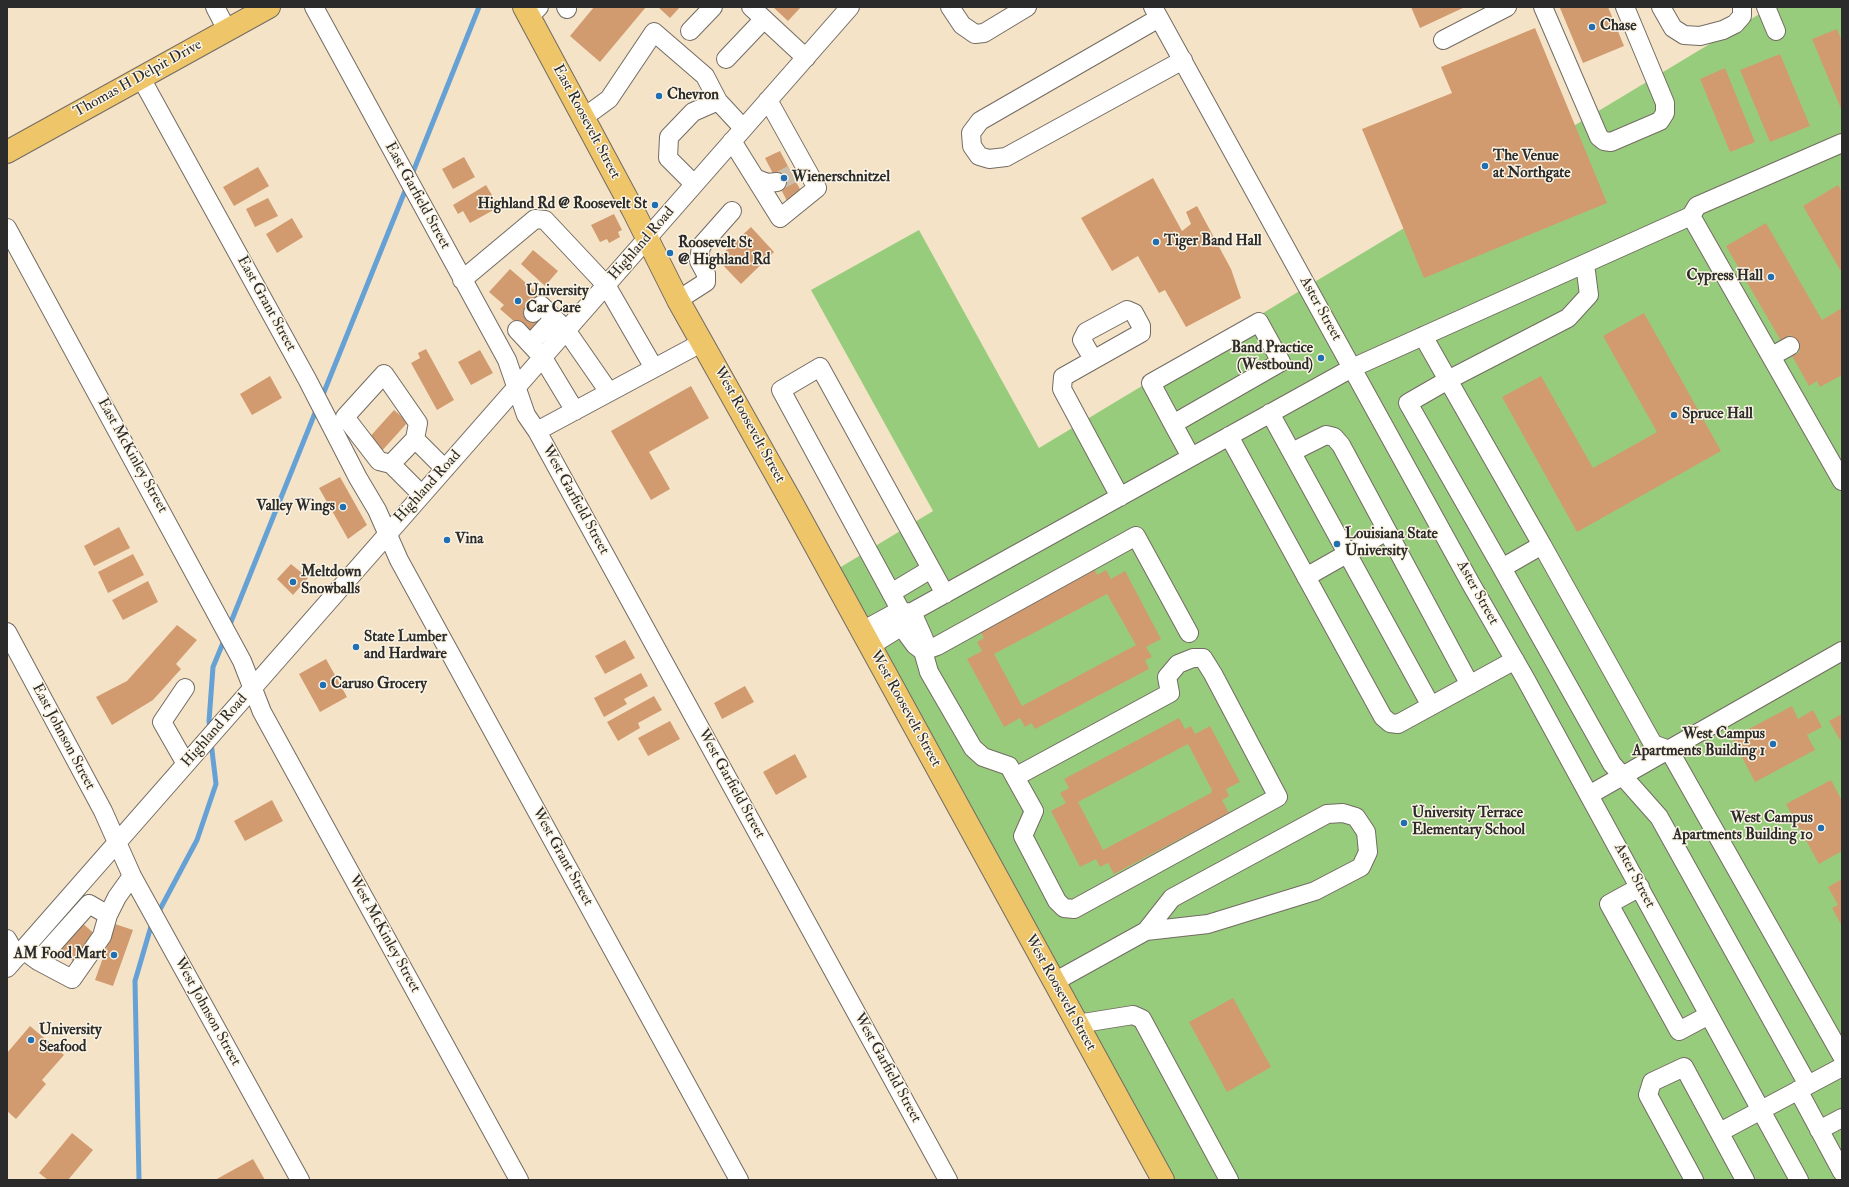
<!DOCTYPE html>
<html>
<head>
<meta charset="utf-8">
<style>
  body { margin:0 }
  #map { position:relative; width:1849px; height:1187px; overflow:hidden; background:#f5e3c8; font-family:"IM FELL Double Pica",serif }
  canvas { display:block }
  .frame { position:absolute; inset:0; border:8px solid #2b2b2b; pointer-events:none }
</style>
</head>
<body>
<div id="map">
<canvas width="1849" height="1187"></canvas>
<div class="frame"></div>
</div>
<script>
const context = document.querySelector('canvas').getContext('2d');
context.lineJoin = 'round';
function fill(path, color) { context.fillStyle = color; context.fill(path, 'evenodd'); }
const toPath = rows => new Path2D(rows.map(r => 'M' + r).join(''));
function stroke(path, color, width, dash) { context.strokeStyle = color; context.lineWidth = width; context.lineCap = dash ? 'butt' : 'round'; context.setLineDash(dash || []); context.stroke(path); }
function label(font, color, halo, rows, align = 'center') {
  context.font = font + ' "IM FELL Double Pica",serif'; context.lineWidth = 3; context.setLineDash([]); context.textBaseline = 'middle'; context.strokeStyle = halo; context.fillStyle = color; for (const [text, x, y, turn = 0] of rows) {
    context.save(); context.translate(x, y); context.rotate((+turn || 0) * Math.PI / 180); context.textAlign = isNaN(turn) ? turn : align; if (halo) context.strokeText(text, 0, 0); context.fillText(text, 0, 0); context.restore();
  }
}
fill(toPath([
  [1771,7,1842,7,1842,1180,1161,1180,831,573,933,511,811,290,919,230,1039,448]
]), '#98cc7d');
stroke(toPath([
  [411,177,479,7],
  [322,397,407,186],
  [229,627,317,408],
  [210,730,209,721,213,667,225,638],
  [157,915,197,840,216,784,211,742],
  [139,1180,135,981,152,923]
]), '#66a1d6', 5);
fill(toPath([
  [594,7,646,7,600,62,570,36],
  [658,7,680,7,670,18],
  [773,7,801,7,788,21],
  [1411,7,1465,7,1420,28],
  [1562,7,1608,7,1624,46,1583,63,1560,8],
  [1535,28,1607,203,1424,278,1362,129,1452,93,1441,67],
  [1837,29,1842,41,1842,111,1812,39],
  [1780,54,1810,126,1770,142,1740,70],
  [1725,68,1755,142,1730,152,1700,79],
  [780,151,802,193,787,201,765,158],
  [464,157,475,177,453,189,442,169],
  [258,167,269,186,234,206,223,187],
  [1153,178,1182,231,1191,224,1186,212,1197,206,1231,269,1241,298,1186,327,1165,290,1159,293,1138,256,1112,271,1081,218],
  [486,185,499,207,470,223,463,211,458,214,453,205],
  [1838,185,1842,192,1842,273,1803,206],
  [268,198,278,216,255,227,246,209],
  [614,214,622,230,618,232,620,237,609,243,607,239,600,242,591,225],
  [292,218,303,237,277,253,266,234],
  [1766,223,1822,320,1842,308,1842,375,1820,387,1817,381,1809,386,1792,356,1800,352,1791,335,1781,341,1726,246],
  [751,227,774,252,741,284,717,259],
  [533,250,558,271,545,286,521,264],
  [510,269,541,296,529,309,546,324,533,338,500,309,504,305,489,292],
  [1644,313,1721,451,1577,532,1502,397,1541,376,1593,468,1657,432,1603,336],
  [426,349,454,400,437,410,411,363,420,358,418,353],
  [480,350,493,373,471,385,458,362],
  [270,376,282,398,252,415,240,394],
  [691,386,709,418,649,452,670,489,651,500,611,431],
  [394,410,408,422,380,453,366,441],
  [340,477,367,525,348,539,319,488],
  [119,527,130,548,94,566,84,546],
  [133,554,144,575,108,593,98,572],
  [291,564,308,578,293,595,277,579],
  [1095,570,1097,575,1106,570,1111,579,1125,571,1161,639,1146,647,1152,657,1145,660,1149,669,1035,729,1031,723,1025,727,1020,718,1004,727,967,659,982,651,977,642,984,638,980,631],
  [1107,594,1136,645,1022,706,994,654],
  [148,581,158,602,123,620,112,600],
  [177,625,197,640,176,664,181,669,153,700,112,725,96,697,127,681],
  [625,640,635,658,605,674,595,656],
  [326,659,347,697,320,712,299,674],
  [641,673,648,686,624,699,627,704,604,717,594,698],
  [745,686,754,702,722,719,714,703],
  [654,696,662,710,638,723,640,728,618,741,607,722],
  [1792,706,1798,719,1813,710,1822,727,1807,735,1815,750,1755,782,1732,738],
  [1842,714,1842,739,1840,740,1829,721],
  [1179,718,1185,729,1191,726,1195,734,1210,726,1240,782,1226,789,1229,796,1222,800,1229,813,1114,874,1108,863,1100,867,1096,859,1080,867,1051,811,1066,803,1060,793,1069,788,1064,779],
  [1188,744,1212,790,1211,793,1103,850,1078,802],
  [670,721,680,739,648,756,638,738],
  [795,754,807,777,776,795,763,772],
  [1831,780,1842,801,1842,851,1819,864,1786,804],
  [272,800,283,821,245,841,234,821],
  [1842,879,1842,926,1832,908,1838,905,1828,887],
  [81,922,97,936,74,962,58,948],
  [115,924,133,930,113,986,95,980],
  [1233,998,1271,1067,1227,1092,1189,1022],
  [30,1026,64,1055,42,1080,46,1084,16,1119,7,1111,7,1053],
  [72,1133,93,1150,68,1180,48,1180,39,1173],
  [253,1159,265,1180,215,1180]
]), '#d29b6f');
stroke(toPath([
  [777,182,792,174]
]), '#cdbea9', 18, [18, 9]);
const minor = toPath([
  [215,7,227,30],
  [314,7,507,360,526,415,537,431,948,1180],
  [566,7,567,9],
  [751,7,806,58],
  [950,7,962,25,975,34,984,33,1027,7],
  [1153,7,1471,584,1525,678,1799,1180],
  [1543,7,1599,137,1604,141,1611,142,1660,121,1665,113,1665,103,1625,7],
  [1661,7,1673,28,1684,35,1700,36,1723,30,1735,24,1742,16,1742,7],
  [1766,7,1776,31],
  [529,17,539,7],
  [1159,18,980,121,971,133,972,146,979,156,989,159,1006,157,1183,60],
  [690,31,713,7],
  [1443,40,1507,7],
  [726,59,764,19],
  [141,78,307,379,358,478,377,510,399,560,739,1180],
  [583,118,609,99,654,32,705,76,718,101,743,128],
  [732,141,780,218,817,188,768,100],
  [755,178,767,183,777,182],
  [694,184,668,158,669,137,693,112,718,101],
  [1691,216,1842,481],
  [7,228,242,661,262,712,519,1180],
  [462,280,535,219,545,220,606,285,654,368],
  [678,300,706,282,706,274,699,261,701,246,732,211],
  [533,313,541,305,566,330,609,392],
  [517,330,530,344,554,318],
  [1423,336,1448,380,1568,318,1589,295,1585,264],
  [530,344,543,358,575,411],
  [1772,356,1790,346],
  [1093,359,1082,340,1086,332,1127,310,1134,313,1141,326,1141,333,1063,377,1062,389,1120,497],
  [1448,380,1542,545,1502,568,1408,403,1448,380],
  [1270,413,1431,706],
  [1173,424,1281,362,1259,322,1151,383,1173,424,1191,457],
  [537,431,703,342],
  [1229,436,1383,717,1390,723,1398,724,1515,660],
  [415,439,445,469],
  [1292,452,1326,435,1334,437,1341,445,1470,685],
  [391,464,415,439,418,423,384,374,345,417,379,461,391,464,422,495],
  [1542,545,1653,744,1669,750,1842,1056],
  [1502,568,1612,764,1659,817,1808,1085],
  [1306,577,1387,531],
  [891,593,931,569],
  [902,613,781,390,820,367,945,594],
  [901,626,915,645,923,651,924,639,912,612],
  [862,631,895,613,912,612],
  [7,632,103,811,132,876,300,1180],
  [870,646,899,628,912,612,1352,368,1691,216,1697,206,1842,143],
  [185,688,162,722,186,764],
  [1015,777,1170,693,1167,677,1178,664,1193,658,1203,658,1213,674,1278,797,1074,909,1064,908,1057,901,1023,836,1034,811,1015,777,1009,766,983,757,973,748,929,672,923,651,937,646,1136,536,1189,633],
  [1589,795,1842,651],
  [1640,887,1609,904,1679,1031,1709,1015],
  [7,939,17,957],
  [23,950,38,961,72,979,102,936,108,915,117,897,132,876],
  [38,961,89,904,108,915],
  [7,968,850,7],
  [1054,982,1146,931,1208,924,1315,891,1361,867,1368,852,1366,832,1356,817,1343,813,1327,814,1172,898,1146,931],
  [1077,1024,1133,1015,1142,1019,1229,1180],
  [1798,1090,1842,1172],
  [1819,1130,1842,1118],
  [1720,1132,1842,1067],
  [1694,1180,1648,1095,1652,1082,1684,1067,1745,1180]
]);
const major = toPath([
  [524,7,633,210,678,300,792,503,1163,1180],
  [7,152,269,7]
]);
stroke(minor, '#726b62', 20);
stroke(major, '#726b62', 24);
stroke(minor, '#fff', 18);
stroke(major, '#eec569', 22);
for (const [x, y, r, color] of [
  [1592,27,4,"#1f6fb2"],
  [659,96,4,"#1f6fb2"],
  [1485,166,4,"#1f6fb2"],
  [784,178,4,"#1f6fb2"],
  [655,205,4,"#1f6fb2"],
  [1156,242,4,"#1f6fb2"],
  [670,253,4,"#1f6fb2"],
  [1771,277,4,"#1f6fb2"],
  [518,301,4,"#1f6fb2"],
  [1321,358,4,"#1f6fb2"],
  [1674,415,4,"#1f6fb2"],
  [343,507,4,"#1f6fb2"],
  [447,540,4,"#1f6fb2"],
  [1337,544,4,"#1f6fb2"],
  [293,582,4,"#1f6fb2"],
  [356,647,4,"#1f6fb2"],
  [323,685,4,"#1f6fb2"],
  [1773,744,4,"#1f6fb2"],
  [1404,823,4,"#1f6fb2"],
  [1821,828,4,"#1f6fb2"],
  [114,955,4,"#1f6fb2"],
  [31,1040,4,"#1f6fb2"]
]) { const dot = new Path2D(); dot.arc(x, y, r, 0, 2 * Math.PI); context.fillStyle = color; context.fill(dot); stroke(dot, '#fcf5e5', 1.5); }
label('bold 15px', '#2b2b2b', '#fcf5e5', [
  ["Chase",1600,27],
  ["Chevron",667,96],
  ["The Venue",1493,157],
  ["at Northgate",1493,174],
  ["Wienerschnitzel",792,178],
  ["Highland Rd @ Roosevelt St",647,205,"right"],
  ["Tiger Band Hall",1164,242],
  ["Roosevelt St",678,244],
  ["@ Highland Rd",678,261],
  ["Cypress Hall",1763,277,"right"],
  ["University",526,292],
  ["Car Care",526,309],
  ["Band Practice",1313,349,"right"],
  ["(Westbound)",1313,366,"right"],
  ["Spruce Hall",1682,415],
  ["Valley Wings",335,507,"right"],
  ["Louisiana State",1345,535],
  ["University",1345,552],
  ["Vina",455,540],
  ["Meltdown",301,573],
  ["Snowballs",301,590],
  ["State Lumber",364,638],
  ["and Hardware",364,655],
  ["Caruso Grocery",331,685],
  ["West Campus",1765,735,"right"],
  ["Apartments Building 1",1765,752,"right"],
  ["University Terrace",1412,814],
  ["Elementary School",1412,831],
  ["West Campus",1813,819,"right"],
  ["Apartments Building 10",1813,836,"right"],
  ["AM Food Mart",106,955,"right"],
  ["University",39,1031],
  ["Seafood",39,1048]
], 'left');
label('15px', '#2b2b2b', '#fcf5e5', [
  ["Thomas H Delpit Drive",138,79,-29],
  ["East Roosevelt Street",586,122,62],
  ["East Garfield Street",417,196,61],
  ["Highland Road",642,244,-49],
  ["East Grant Street",266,304,61],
  ["Aster Street",1320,309,61],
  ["West Roosevelt Street",749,425,61],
  ["East McKinley Street",132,456,61],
  ["Highland Road",428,487,-48],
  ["West Garfield Street",575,500,61],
  ["Aster Street",1477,593,61],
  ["West Roosevelt Street",905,709,61],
  ["Highland Road",215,731,-49],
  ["East Johnson Street",63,737,62],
  ["West Garfield Street",731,784,61],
  ["West Grant Street",562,857,61],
  ["Aster Street",1634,876,62],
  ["West McKinley Street",384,934,61],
  ["West Roosevelt Street",1060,993,61],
  ["West Johnson Street",207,1012,61],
  ["West Garfield Street",887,1068,61]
]);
</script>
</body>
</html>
